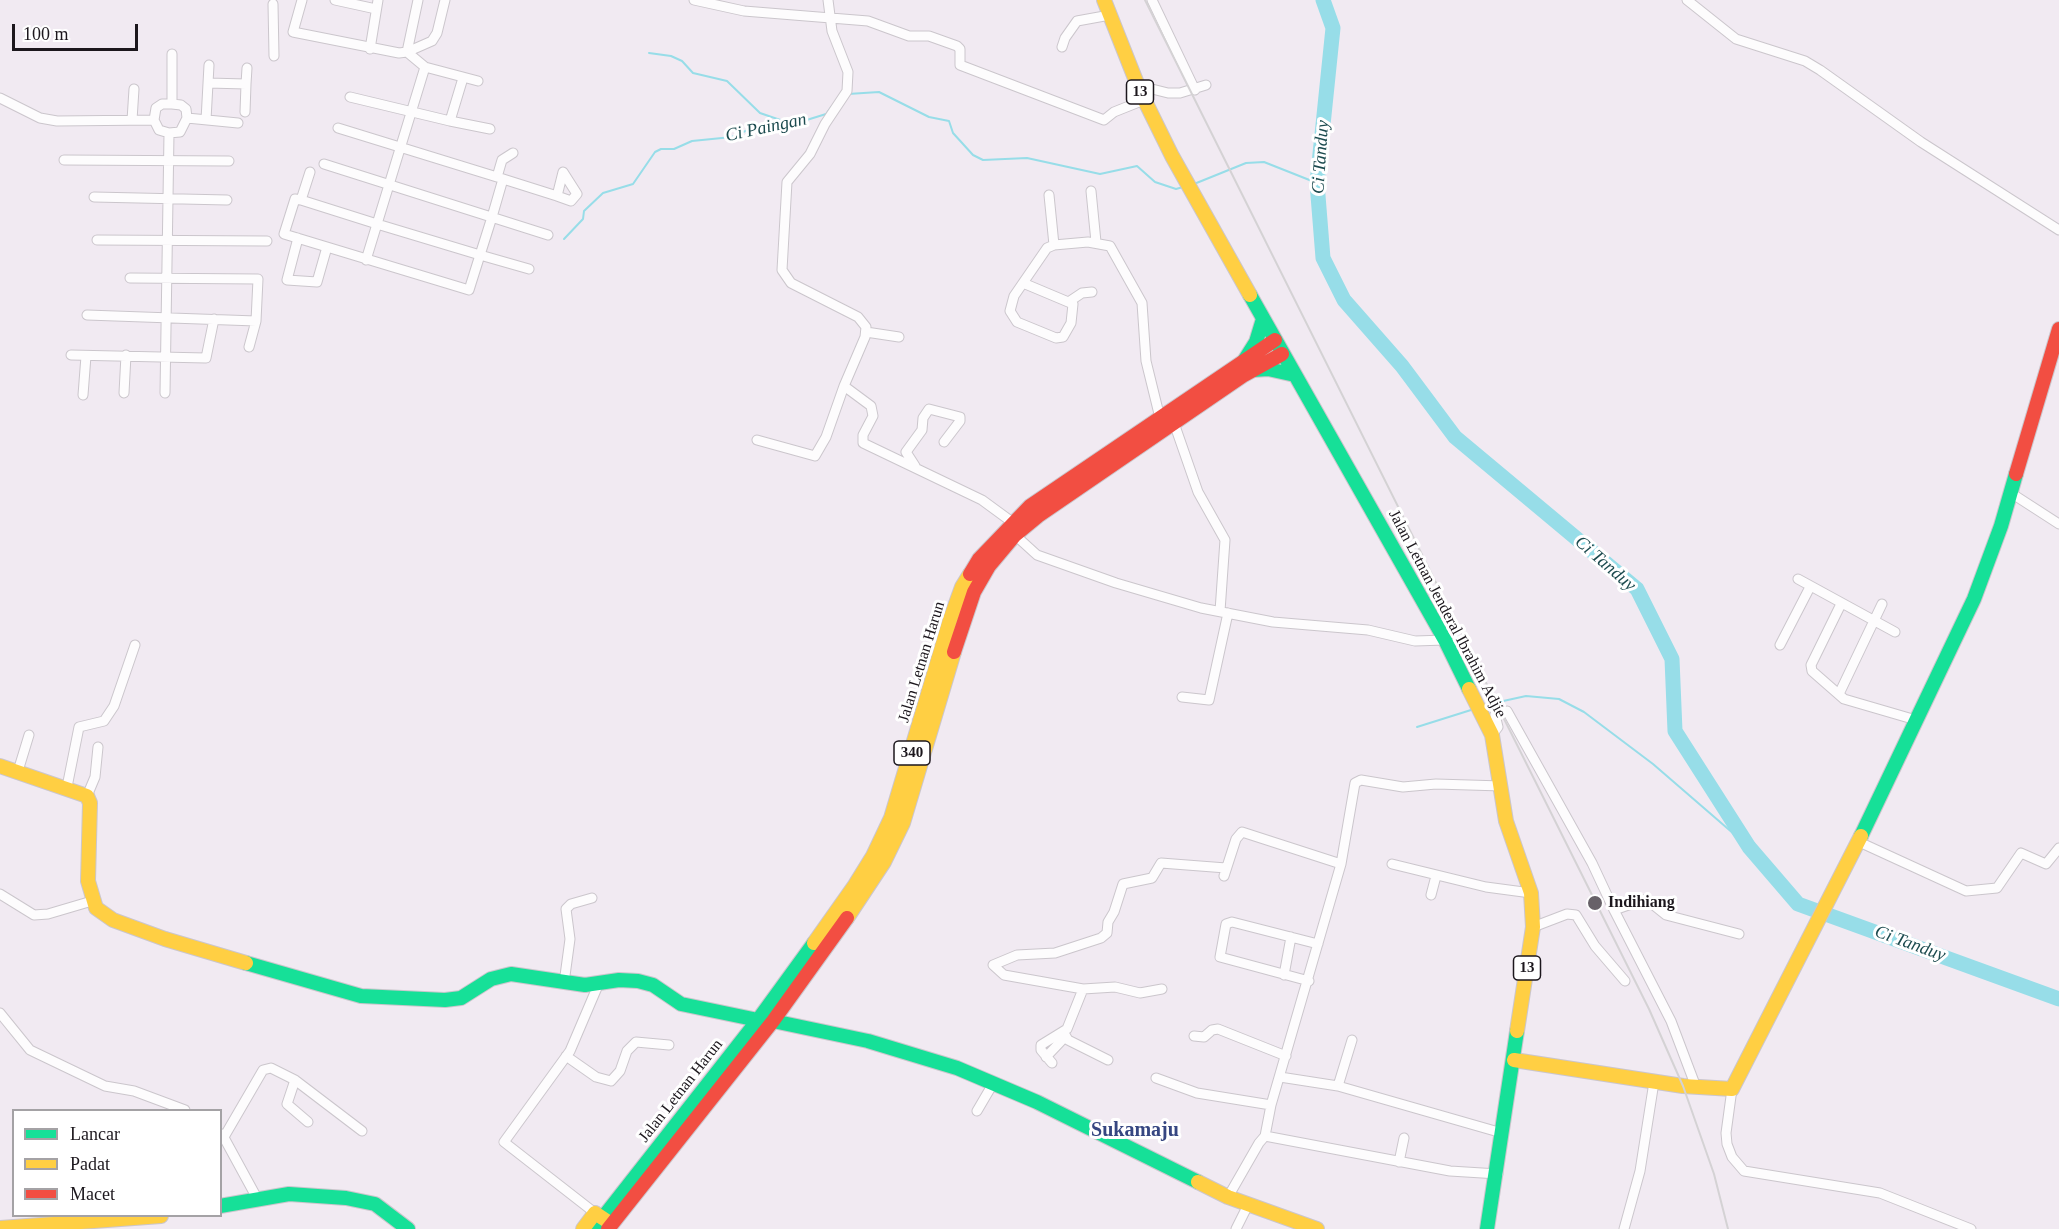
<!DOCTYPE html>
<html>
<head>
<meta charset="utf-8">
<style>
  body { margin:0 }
  #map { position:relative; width:2059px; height:1229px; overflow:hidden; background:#f1eaf2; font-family:Georgia,serif }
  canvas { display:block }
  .legend { position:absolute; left:12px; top:1109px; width:210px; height:108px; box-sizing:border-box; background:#fff; border:2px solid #a4a2a5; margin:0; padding:8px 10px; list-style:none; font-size:18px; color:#1c171d }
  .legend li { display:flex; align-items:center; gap:12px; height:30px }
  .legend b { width:30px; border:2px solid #a4a2a5 }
  .scale { position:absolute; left:12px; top:24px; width:126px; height:27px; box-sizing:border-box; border:3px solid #1c171d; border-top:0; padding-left:8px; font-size:18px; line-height:21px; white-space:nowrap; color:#1c171d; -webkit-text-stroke:4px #fff; paint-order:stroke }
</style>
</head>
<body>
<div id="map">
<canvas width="2059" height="1229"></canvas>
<ul class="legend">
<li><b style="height:8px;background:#16e098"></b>Lancar</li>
<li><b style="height:8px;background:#ffcf43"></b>Padat</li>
<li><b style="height:8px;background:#f24e42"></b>Macet</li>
</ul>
<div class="scale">100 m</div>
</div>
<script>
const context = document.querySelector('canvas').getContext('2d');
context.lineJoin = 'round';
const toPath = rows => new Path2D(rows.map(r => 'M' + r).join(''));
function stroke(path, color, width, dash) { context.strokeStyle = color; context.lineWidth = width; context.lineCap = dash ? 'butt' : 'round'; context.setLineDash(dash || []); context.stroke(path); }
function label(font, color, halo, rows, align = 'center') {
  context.font = font + ' Georgia,serif'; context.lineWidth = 6; context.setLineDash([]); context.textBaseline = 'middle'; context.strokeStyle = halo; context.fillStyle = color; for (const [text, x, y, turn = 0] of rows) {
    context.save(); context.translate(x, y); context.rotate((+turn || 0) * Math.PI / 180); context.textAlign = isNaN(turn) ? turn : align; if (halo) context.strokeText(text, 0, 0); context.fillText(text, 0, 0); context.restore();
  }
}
stroke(toPath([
  [649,53,671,56,682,61,693,73,727,81,760,113,789,123],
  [848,94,879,92,929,117,949,121,953,133,973,155,983,160,1027,158,1100,174,1137,166,1155,182,1176,189,1183,187],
  [1194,184,1246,163,1264,162,1317,183],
  [564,239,583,219,584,211,603,193,633,184,655,152,661,149,674,149,692,141,732,137,750,129,797,123,826,114,832,106],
  [1485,705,1526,696,1559,699,1584,712,1653,764,1749,847],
  [1417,727,1471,710]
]), '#97dde8', 2);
stroke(toPath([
  [1323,0,1333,28,1317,183,1323,258,1344,300,1402,366,1455,437,1637,589,1672,659,1675,731,1749,847,1798,904,2059,999]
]), '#97dde8', 15);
const street = toPath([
  [302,0,293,32,399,53,407,52,432,41,437,33,445,0],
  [335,0,376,9],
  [694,0,744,11,868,21,909,36,929,36,957,46,960,49,960,65,1104,120,1114,112,1144,100],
  [828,0,832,31,848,72,847,91,825,124,810,154,787,182,782,270,791,283,858,317,866,327,865,337,844,386,871,406,873,416,863,435,863,443,982,500,1012,522],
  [1152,0,1195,90],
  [1687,0,1736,39,1805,61,1820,70,1921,142,2059,230],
  [273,4,274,56],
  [1062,47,1065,38,1077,21,1110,15],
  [370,49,378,0],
  [425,67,478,81],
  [463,78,450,121,490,129],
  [208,83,246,84,247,68],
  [1140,91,1152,89,1168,93,1180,93,1206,85],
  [350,97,450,121],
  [0,98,40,118,57,121,154,120,159,130,169,133,165,393],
  [245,112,246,84],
  [187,118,238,123],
  [132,120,134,89],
  [154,120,156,108,162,104,172,104,172,54],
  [206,120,209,65],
  [338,128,497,177,502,160,513,153],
  [169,133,180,132,187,118,186,109,181,105,172,104],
  [64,160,229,161],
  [324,164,548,235],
  [500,178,557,196,563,172,577,194,571,201,557,196],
  [503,179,492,217,480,255,469,290,284,234,295,199,301,200,377,224,480,255,529,269],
  [1091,191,1096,242],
  [1049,195,1054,245],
  [94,197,227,200],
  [301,200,310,172],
  [298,238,287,280,317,282,327,247],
  [97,240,267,241],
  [366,260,425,67,407,52,418,0],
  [130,278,258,279,256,321,249,347],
  [1023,283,1073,304,1071,323,1063,337,1056,338,1017,322,1010,311,1014,296,1047,248,1054,245,1088,242,1110,246,1142,303,1146,361,1160,418],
  [1070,301,1082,293,1092,292],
  [87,315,256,321],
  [866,332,899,337],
  [71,355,206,358,214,319],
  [124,393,126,355],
  [83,395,86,356],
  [1174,423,1198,492,1225,540,1220,611],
  [757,440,815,456,826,437,844,386],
  [915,466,906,452,922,430,923,418,929,409,960,417,960,421,944,442],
  [2011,493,2059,524],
  [1015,535,1037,555,1116,583,1201,608,1273,622,1368,630,1415,641,1445,640],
  [1798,579,1895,632],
  [1841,604,1811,665,1812,671,1844,699,1916,720],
  [1780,645,1810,587],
  [1839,694,1882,604],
  [1182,697,1209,700,1228,613],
  [1492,735,1498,727,1495,715,1507,711,1592,863,1614,910],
  [18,771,29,735],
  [67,787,79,727,104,721,114,706,135,645],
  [87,796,95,777,98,747],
  [1857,841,1966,891,1997,888,2021,853,2046,864,2059,848],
  [1392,864,1486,887,1531,893],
  [1224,876,1236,839,1242,832,1341,864],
  [0,894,34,915,48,914,92,901],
  [1431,895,1436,876],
  [1533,927,1567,914,1576,915,1595,946,1625,981],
  [1284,975,1291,937],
  [1309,981,1220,957,1226,924,1232,922,1318,944],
  [564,983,570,939,566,909,571,904,592,898],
  [1162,989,1140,993,1115,987,1083,989,1004,975,993,965,1017,955,1055,953,1101,938,1107,933,1108,922,1114,912,1123,884,1152,878,1161,863,1226,868],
  [0,1013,30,1050,105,1086,134,1091,185,1110],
  [1064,1033,1068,1040,1108,1060],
  [1194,1036,1204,1037,1212,1030,1218,1029,1286,1056],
  [566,1056,596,1077,611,1081,620,1071,627,1051,636,1042,669,1045],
  [1046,1057,1065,1037],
  [1052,1063,1041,1050,1041,1045,1067,1029,1083,989],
  [1280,1077,1338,1086,1502,1133],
  [1156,1078,1197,1093,1271,1105],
  [295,1080,287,1104,308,1122],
  [1338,1086,1352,1040],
  [1696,1087,1671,1021,1614,910,1646,899,1666,915,1739,934],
  [1732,1089,1726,1133,1727,1144,1732,1157,1744,1171,1880,1193,1971,1229],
  [977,1111,994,1082],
  [222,1134,258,1200],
  [1265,1136,1450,1171,1498,1174],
  [224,1137,263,1070,271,1068,295,1080,362,1131],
  [1399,1162,1404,1138],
  [1228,1197,1259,1143,1265,1136,1271,1105,1341,864,1355,783,1361,780,1403,787,1436,784,1502,786],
  [595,1213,504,1142,570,1051,599,983],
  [1236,1229,1248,1205],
  [1624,1229,1640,1171,1654,1082]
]);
const fast = toPath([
  [1250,295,1445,640,1469,689],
  [1244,361,1256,342,1263,319],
  [1253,370,1268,369,1295,375],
  [1861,836,1974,599,2001,526,2016,474],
  [246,963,361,996,445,1000,461,998,491,979,511,974,585,985,619,980,638,981,653,985,681,1004,758,1020],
  [773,1021,868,1041,957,1068,1037,1102,1198,1182],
  [220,1206,289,1194,346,1198,375,1204,408,1229],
  [594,1229,758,1020,814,943],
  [1487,1229,1517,1031]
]);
const slow = toPath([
  [1104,0,1140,91,1172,156,1250,295],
  [1469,689,1492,735,1506,821,1531,893,1533,927,1517,1031],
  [0,766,87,796,90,803,88,881,96,908,113,920,165,939,246,963],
  [847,918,884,862,903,823,954,652],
  [814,943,855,885,873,856,891,818,950,620,962,587,970,574],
  [1514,1060,1683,1086,1732,1089,1861,836],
  [1198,1182,1228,1197,1317,1229],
  [0,1228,161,1216],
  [583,1229,595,1213,610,1223]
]);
const jam = toPath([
  [2016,474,2059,329],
  [970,574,979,559,1030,506,1275,340],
  [954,652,974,592,989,566,1015,535,1038,516,1244,375,1282,354],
  [608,1229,773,1021,847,918]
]);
stroke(street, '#cbc6cc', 11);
stroke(fast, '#cbc6cc', 16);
stroke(slow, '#cbc6cc', 16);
stroke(jam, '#cbc6cc', 16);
stroke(street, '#fdfcfd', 9);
stroke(fast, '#16e098', 14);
stroke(slow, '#ffcf43', 14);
stroke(jam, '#f24e42', 14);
stroke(toPath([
  [1145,0,1649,1009,1683,1086,1714,1174,1728,1229]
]), '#d4d2d4', 2);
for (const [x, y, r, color] of [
  [1595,903,8,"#676168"]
]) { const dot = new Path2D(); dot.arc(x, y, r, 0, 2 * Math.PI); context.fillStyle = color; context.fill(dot); stroke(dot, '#fff', 2); }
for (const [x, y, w] of [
  [1140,92,27],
  [912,753,36],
  [1527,968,27]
]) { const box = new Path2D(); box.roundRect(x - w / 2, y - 12, w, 24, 4.5); context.fillStyle = '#fff'; context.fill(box); stroke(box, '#1c171d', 1.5); }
label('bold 15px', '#1c171d', null, [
  ["13",1140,92],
  ["340",912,753],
  ["13",1527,968]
]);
label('16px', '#1c171d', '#fff', [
  ["Jalan Letnan Jenderal Ibrahim Adjie",1447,614,62],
  ["Jalan Letnan Harun",922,662,-73],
  ["Jalan Letnan Harun",681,1091,-52]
]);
label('bold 16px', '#1c171d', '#fff', [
  ["Indihiang",1608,903]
], 'left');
label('italic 18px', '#1b4a4e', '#fff', [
  ["Ci Paingan",766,128,-12],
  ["Ci Tanduy",1321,157,-86],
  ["Ci Tanduy",1605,564,41],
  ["Ci Tanduy",1910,944,20]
]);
label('bold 20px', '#364681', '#fff', [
  ["Sukamaju",1135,1131]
]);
</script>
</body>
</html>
